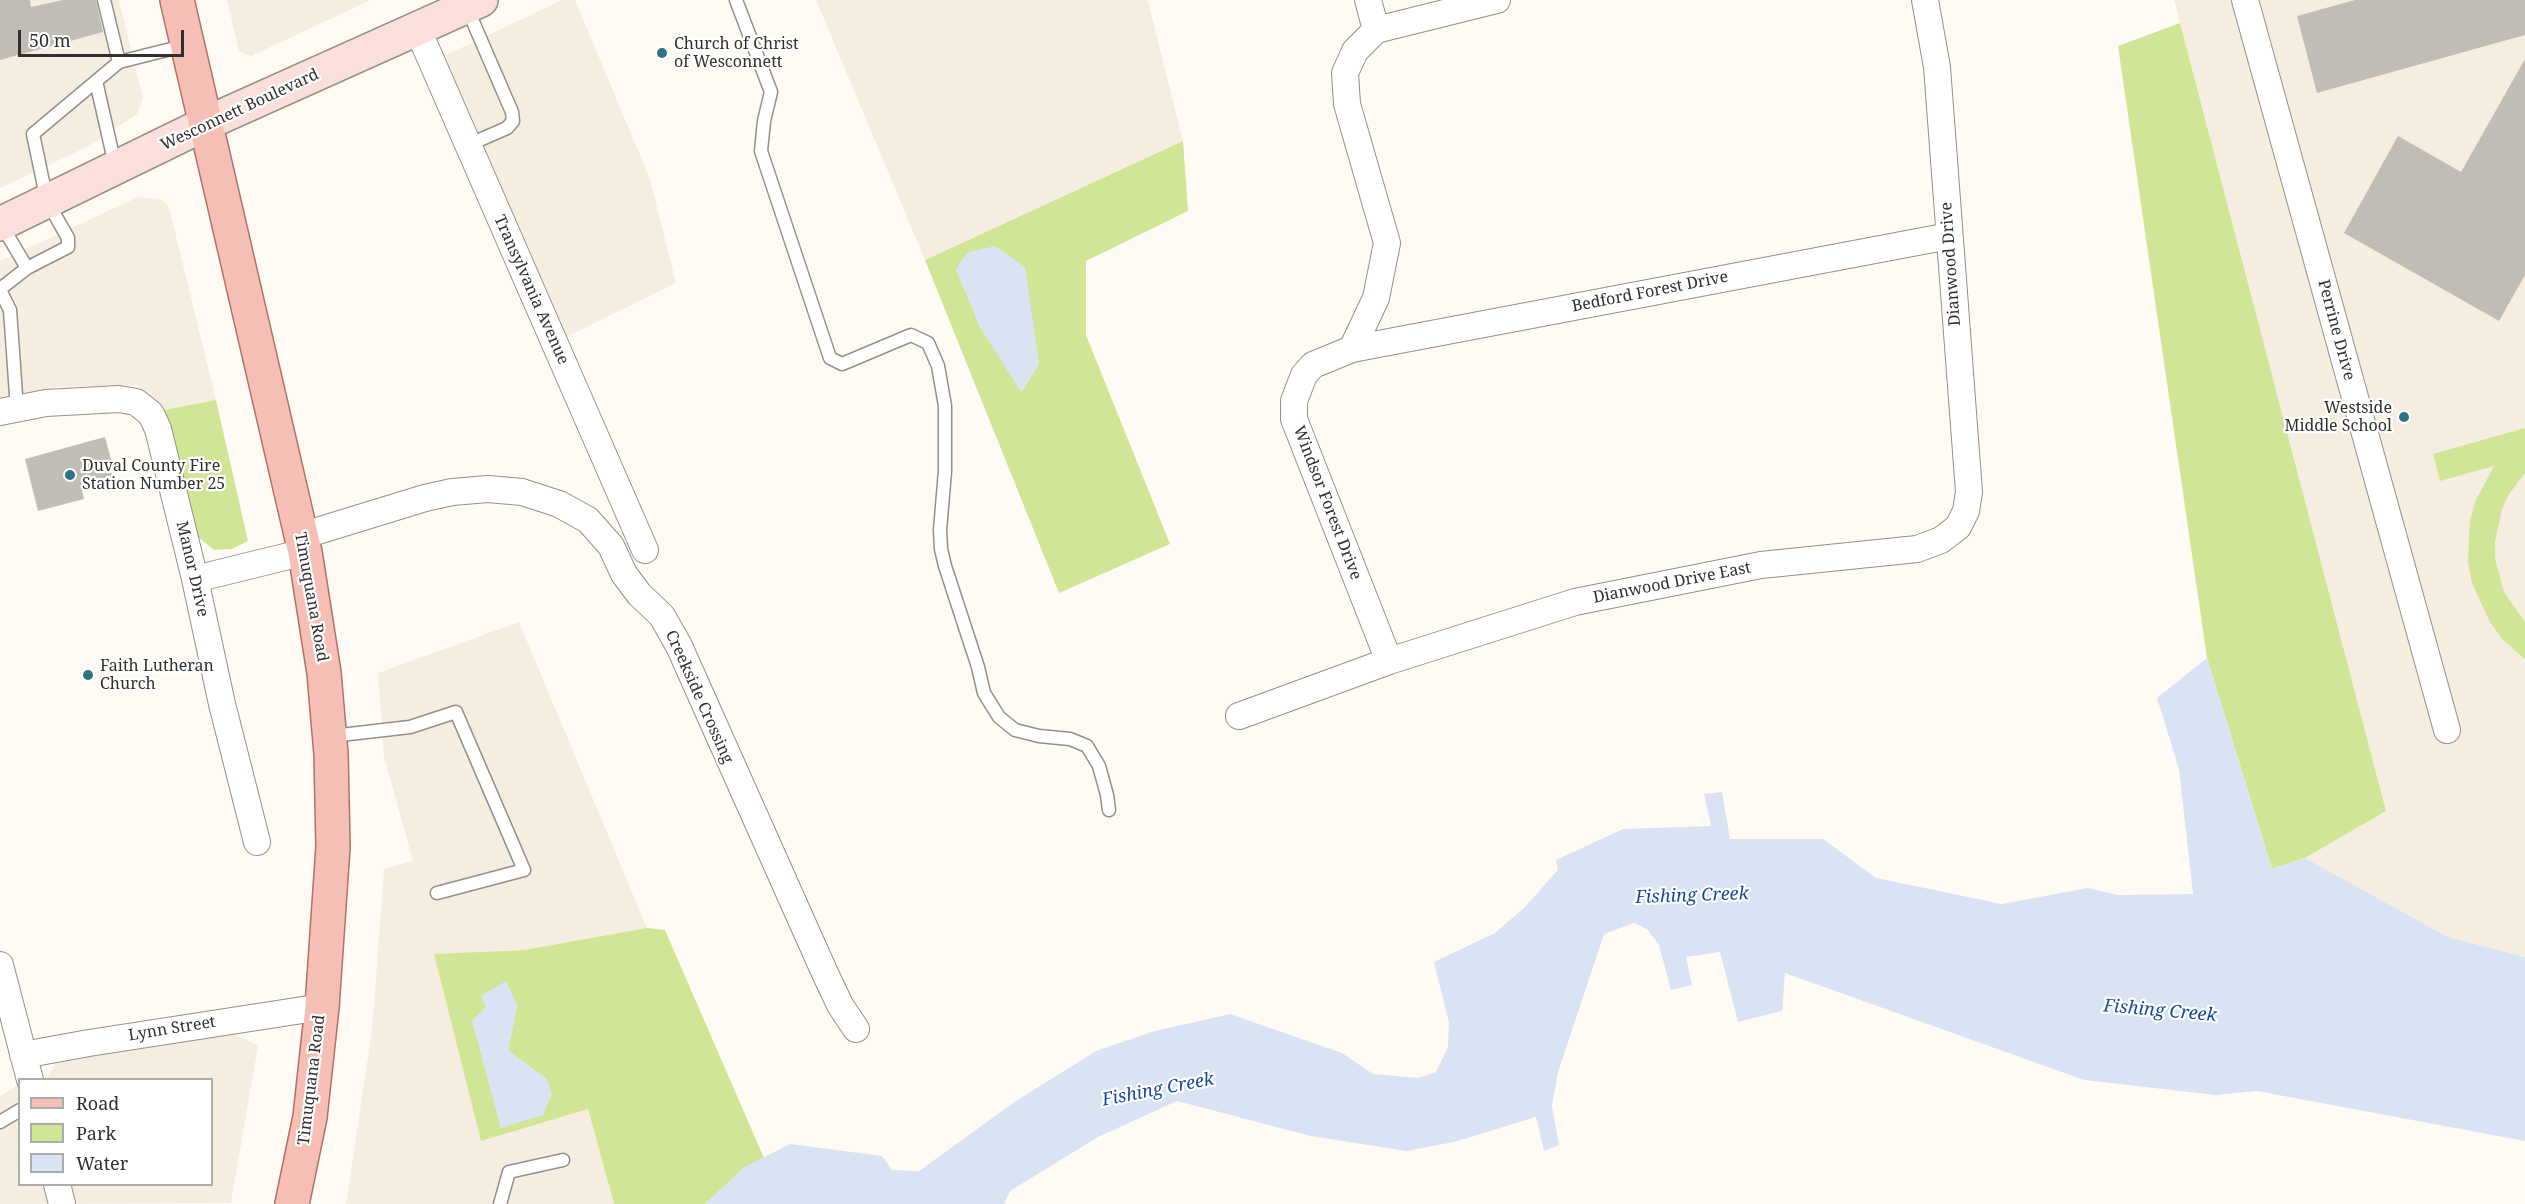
<!DOCTYPE html>
<html>
<head>
<meta charset="utf-8">
<style>
  body { margin:0 }
  #map { position:relative; width:2525px; height:1204px; overflow:hidden; background:#fffbf4; font-family:"Noto Serif",serif }
  canvas { display:block }
  .legend { position:absolute; left:18px; top:1078px; width:195px; height:108px; box-sizing:border-box; background:#fff; border:2px solid #adacab; margin:0; padding:8px 10px; list-style:none; font-size:18px; color:#32302e }
  .legend li { display:flex; align-items:center; gap:12px; height:30px }
  .legend b { width:30px; border:2px solid #adacab }
  .scale { position:absolute; left:18px; top:30px; width:166px; height:27px; box-sizing:border-box; border:3px solid #32302e; border-top:0; padding-left:8px; font-size:18px; line-height:21px; white-space:nowrap; color:#32302e; -webkit-text-stroke:4px #fff; paint-order:stroke }
</style>
</head>
<body>
<div id="map">
<canvas width="2525" height="1204"></canvas>
<ul class="legend">
<li><b style="height:8px;background:#f6bfb6"></b>Road</li>
<li><b style="height:16px;background:#d0e596"></b>Park</li>
<li><b style="height:16px;background:#d9e3f3"></b>Water</li>
</ul>
<div class="scale">50 m</div>
</div>
<script>
const context = document.querySelector('canvas').getContext('2d');
context.lineJoin = 'round';
function fill(path, color) { context.fillStyle = color; context.fill(path, 'evenodd'); }
const toPath = rows => new Path2D(rows.map(r => 'M' + r).join(''));
function stroke(path, color, width, dash) { context.strokeStyle = color; context.lineWidth = width; context.lineCap = dash ? 'butt' : 'round'; context.setLineDash(dash || []); context.stroke(path); }
function label(font, color, halo, rows, align = 'center') {
  context.font = font + ' "Noto Serif",serif'; context.lineWidth = 4.5; context.setLineDash([]); context.textBaseline = 'middle'; context.strokeStyle = halo; context.fillStyle = color; for (const [text, x, y, turn = 0] of rows) {
    context.save(); context.translate(x, y); context.rotate((+turn || 0) * Math.PI / 180); context.textAlign = isNaN(turn) ? turn : align; if (halo) context.strokeText(text, 0, 0); context.fillText(text, 0, 0); context.restore();
  }
}
fill(toPath([
  [0,0,119,0,143,98,137,114,87,147,0,188],
  [227,0,371,0,251,56,239,51],
  [562,0,575,0,650,179,676,283,562,339,442,57],
  [816,0,1148,0,1183,141,925,260],
  [2174,0,2525,0,2525,957,2448,937,2305,858,2386,811],
  [138,197,161,199,169,207,216,400,164,410,137,385,59,387,0,399,0,261],
  [519,622,647,928,524,950,435,954,481,1141,588,1109,614,1204,346,1204,372,1030,384,869,413,861,384,757,378,673],
  [229,1031,258,1046,231,1203,73,1204,68,1185,212,1184,212,1080,45,1080,60,1056],
  [18,1085,20,1184,44,1185,50,1204,0,1204,0,1096]
]), '#f5eee0');
fill(toPath([
  [2180,23,2386,811,2305,858,2272,869,2207,658,2118,46],
  [1183,141,1188,211,1086,261,1086,335,1170,544,1059,593,925,260],
  [969,252,1039,363,1022,391,980,327,956,269],
  [216,400,248,541,232,549,214,550,198,537,164,410],
  [2525,428,2525,473,2509,494,2502,509,2495,542,2495,559,2504,592,2525,622,2525,659,2502,639,2490,622,2472,583,2468,562,2470,520,2476,500,2494,466,2440,481,2433,454],
  [647,928,665,930,764,1158,745,1167,705,1204,614,1204,588,1109,481,1141,434,954,524,950],
  [517,1005,508,1051,547,1079,501,1128,473,1021,486,1007]
]), '#d0e596');
fill(toPath([
  [995,246,1025,267,1039,363,1021,392,980,327,956,269,969,252],
  [2207,658,2272,869,2305,858,2448,937,2525,957,2525,1141,2257,1091,2216,1095,2084,1080,1785,973,1782,1011,1738,1022,1720,952,1686,957,1692,985,1671,990,1659,945,1647,929,1634,923,1604,934,1558,1072,1552,1106,1559,1145,1544,1151,1536,1117,1454,1142,1406,1151,1311,1136,1177,1101,1098,1137,1010,1191,1004,1204,705,1204,745,1167,790,1144,882,1156,892,1170,919,1171,1016,1101,1096,1051,1155,1031,1230,1014,1342,1053,1373,1074,1418,1078,1436,1072,1448,1047,1449,1023,1434,962,1495,933,1524,908,1558,870,1556,860,1623,829,1711,826,1704,794,1722,792,1730,839,1823,839,1876,878,2002,904,2088,888,2118,895,2193,894,2179,769,2157,698],
  [506,981,517,1005,508,1051,547,1079,552,1094,543,1115,501,1128,472,1021,486,1007,481,996]
]), '#d9e3f3');
fill(toPath([
  [0,0,30,0,31,7,63,0,96,0,103,32,0,60],
  [2355,0,2525,0,2525,35,2317,93,2297,16],
  [2525,59,2525,275,2499,321,2344,233,2398,136,2461,172],
  [105,437,113,467,110,468,114,483,82,491,84,499,38,511,25,459]
]), '#c0bcb6');
const lane = toPath([
  [104,0,119,62,187,45],
  [736,0,771,92,764,121,761,151,830,358,842,364,911,335,928,343,938,366,945,406,945,471,940,530,941,549,945,566,978,667,984,693,999,717,1015,730,1039,736,1070,739,1087,746,1099,766,1107,795,1109,810],
  [467,8,512,112,513,121,507,128,468,145],
  [96,81,115,165],
  [27,268,68,247,68,238,47,201,33,134,119,62],
  [0,289,27,268,1,224],
  [0,290,10,310,17,409],
  [332,736,410,727,456,712,524,870,437,893],
  [0,1122,20,1110],
  [500,1204,509,1172,563,1160]
]);
const street = toPath([
  [1368,0,1376,30],
  [2245,0,2447,730],
  [418,30,645,550],
  [1376,30,1355,51,1345,73,1347,104,1387,243,1376,298,1352,349,1313,365,1304,375,1294,401,1294,419,1389,661],
  [1376,30,1497,0],
  [1352,349,1949,236],
  [0,412,46,403,119,399,136,402,151,414,158,429,195,579,222,704,257,842],
  [301,536,425,498,452,492,488,489,522,492,559,504,588,520,611,546,624,574,639,594,662,616,679,646,824,971,840,1005,856,1029],
  [195,579,305,552],
  [1239,716,1389,661,1575,602,1761,565,1917,549,1941,540,1958,527,1966,511,1969,492,1937,67,1925,0],
  [0,965,30,1080],
  [23,1055,89,1043,322,1007],
  [57,1184,62,1204]
]);
const secondary = toPath([
  [0,224,207,123,481,0]
]);
const primary = toPath([
  [177,0,305,552,324,673,331,754,333,847,322,1007,310,1117,292,1204]
]);
stroke(lane, '#93908a', 15);
stroke(street, '#93908a', 28);
stroke(secondary, '#93908a', 36);
stroke(primary, '#ae7267', 36);
stroke(lane, '#fff', 12);
stroke(street, '#fff', 26);
stroke(secondary, '#fadfdb', 33);
stroke(primary, '#f6bfb6', 33);
for (const [x, y, r, color] of [
  [662,53,6,"#2f7284"],
  [2404,417,6,"#2f7284"],
  [70,475,6,"#2f7284"],
  [88,675,6,"#2f7284"]
]) { const dot = new Path2D(); dot.arc(x, y, r, 0, 2 * Math.PI); context.fillStyle = color; context.fill(dot); stroke(dot, '#fff', 2); }
label('16px', '#32302e', '#fff', [
  ["Church of Christ",674,44],
  ["of Wesconnett",674,62],
  ["Westside",2392,408,"right"],
  ["Middle School",2392,426,"right"],
  ["Duval County Fire",82,466],
  ["Station Number 25",82,484],
  ["Faith Lutheran",100,666],
  ["Church",100,684]
], 'left');
label('16px', '#32302e', '#fff', [
  ["Wesconnett Boulevard",240,110,-25],
  ["Dianwood Drive",1951,264,-94],
  ["Transylvania Avenue",531,290,66],
  ["Bedford Forest Drive",1650,292,-11],
  ["Perrine Drive",2336,330,75],
  ["Windsor Forest Drive",1327,503,69],
  ["Manor Drive",192,569,77],
  ["Dianwood Drive East",1672,583,-11],
  ["Timuquana Road",311,597,80],
  ["Creekside Crossing",699,697,66],
  ["Lynn Street",172,1029,-9],
  ["Timuquana Road",312,1080,-83]
]);
label('italic 18px', '#15469e', '#fff', [
  ["Fishing Creek",1692,896,-2],
  ["Fishing Creek",2160,1011,5],
  ["Fishing Creek",1158,1090,-11]
]);
</script>
</body>
</html>
